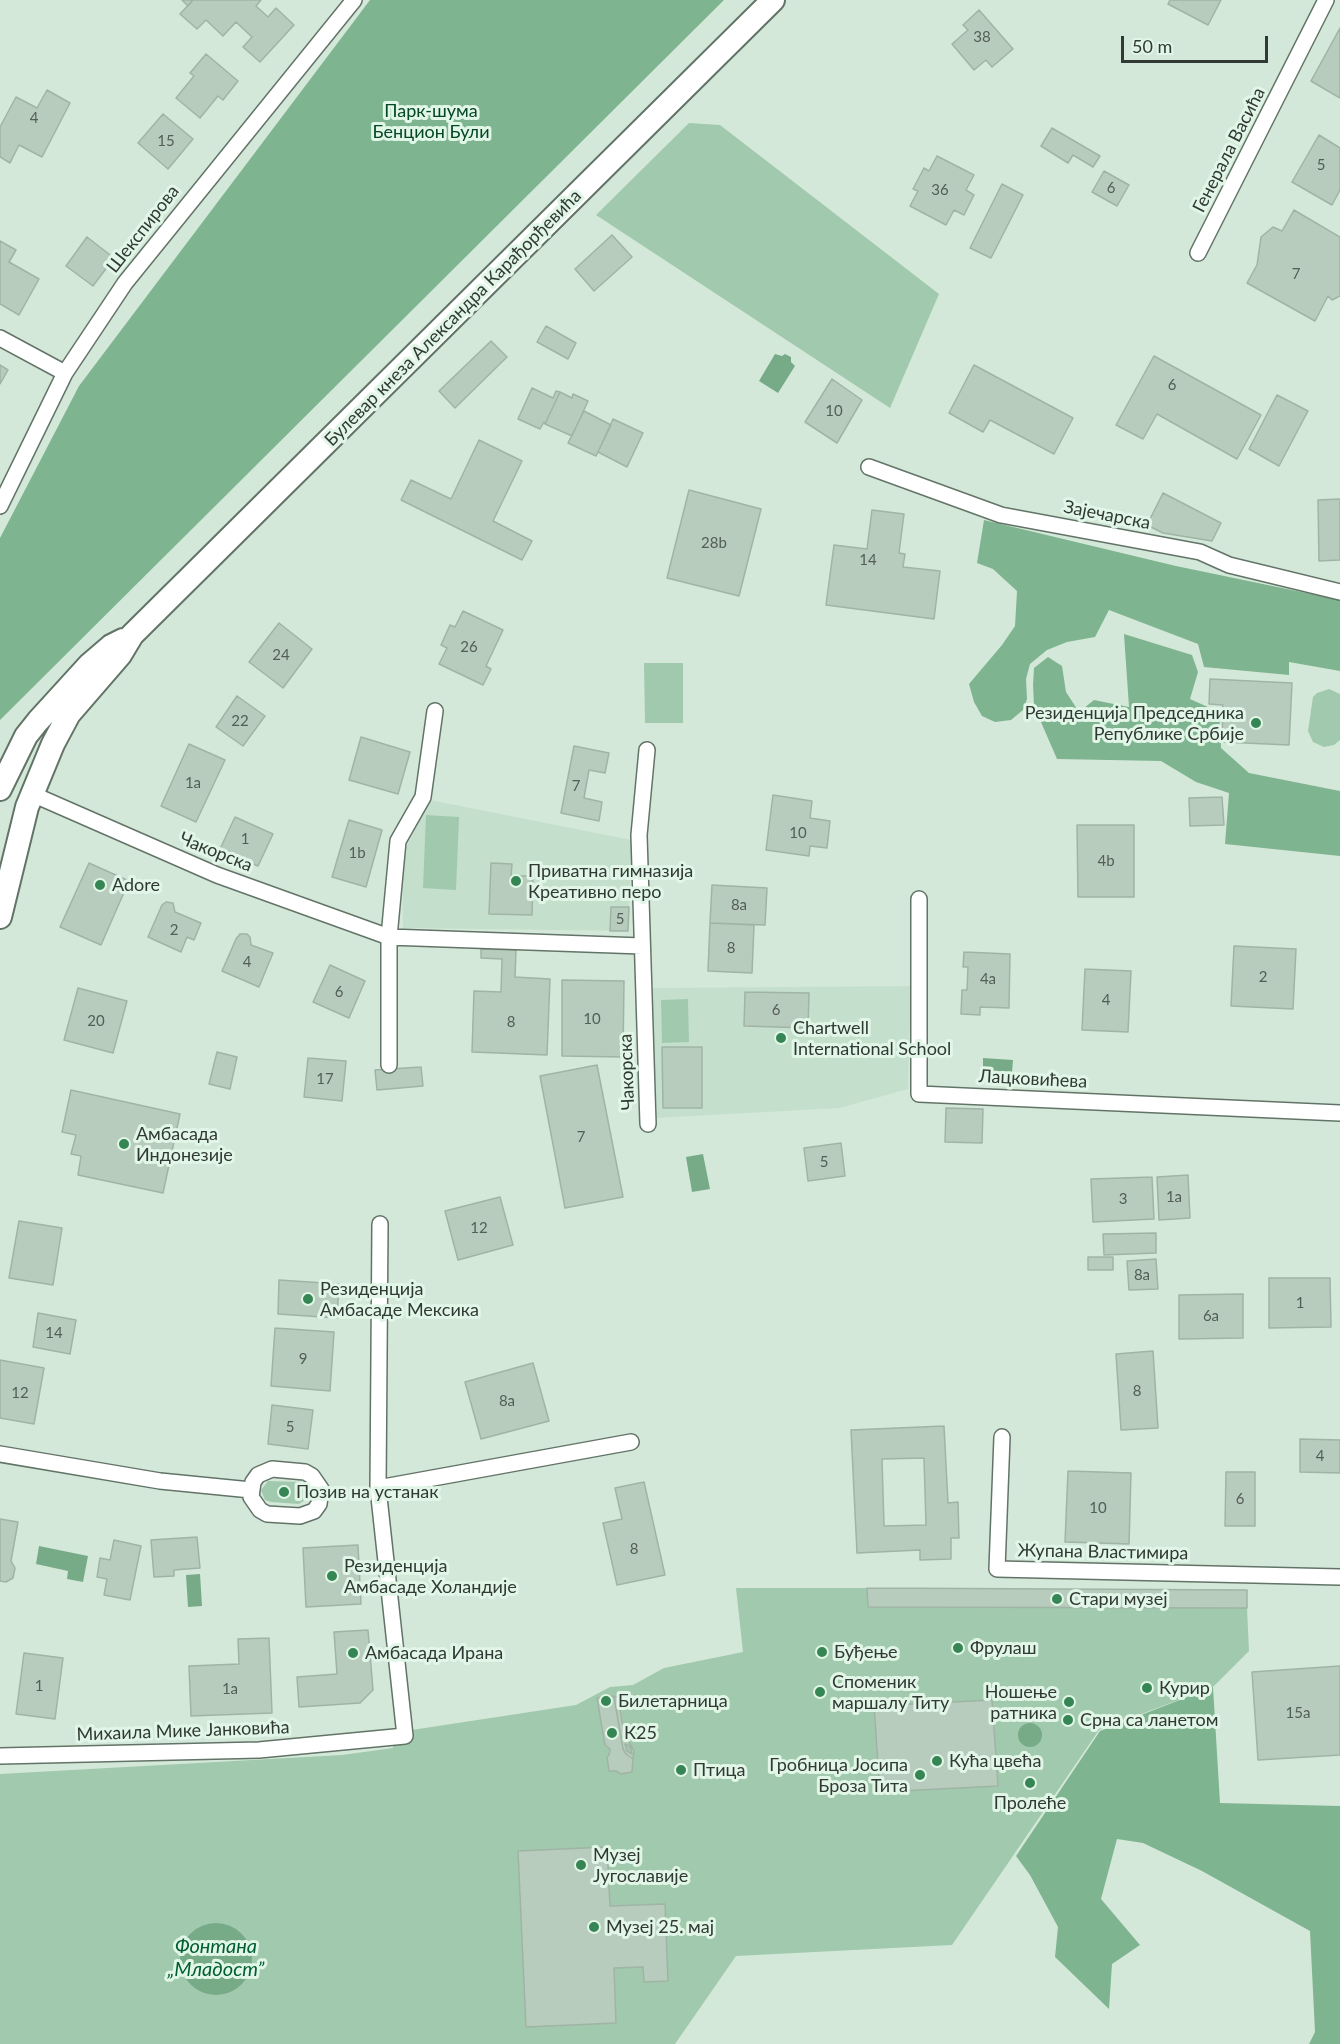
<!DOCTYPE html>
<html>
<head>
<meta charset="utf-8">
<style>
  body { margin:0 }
  #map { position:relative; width:1340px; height:2044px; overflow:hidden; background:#d4e8d9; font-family:Lato,sans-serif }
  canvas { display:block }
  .scale { position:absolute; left:1121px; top:36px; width:147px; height:27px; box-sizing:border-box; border:3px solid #303933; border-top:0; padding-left:8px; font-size:18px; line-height:21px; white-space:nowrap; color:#303933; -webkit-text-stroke:4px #e1f6e6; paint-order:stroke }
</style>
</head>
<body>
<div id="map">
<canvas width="1340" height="2044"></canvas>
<div class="scale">50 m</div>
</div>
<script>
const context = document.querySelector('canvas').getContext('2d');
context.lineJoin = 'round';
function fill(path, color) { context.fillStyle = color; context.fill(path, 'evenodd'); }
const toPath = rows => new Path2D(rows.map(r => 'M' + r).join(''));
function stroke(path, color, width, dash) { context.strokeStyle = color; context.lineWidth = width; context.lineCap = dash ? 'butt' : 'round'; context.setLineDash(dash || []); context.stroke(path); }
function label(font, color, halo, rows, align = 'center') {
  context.font = font + ' Lato,sans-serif'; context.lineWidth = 6; context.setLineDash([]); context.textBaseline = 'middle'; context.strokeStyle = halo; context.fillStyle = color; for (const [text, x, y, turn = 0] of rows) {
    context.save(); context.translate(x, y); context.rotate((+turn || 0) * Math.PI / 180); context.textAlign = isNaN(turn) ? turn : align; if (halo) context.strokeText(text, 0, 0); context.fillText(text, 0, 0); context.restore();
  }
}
fill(toPath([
  [430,800,632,840,628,931,403,928,402,856],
  [911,986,908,1089,840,1108,657,1118,651,988]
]), '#c4e0cc');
fill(toPath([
  [689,123,720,125,939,294,890,408,596,215],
  [644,663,683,663,683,723,645,723],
  [1329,689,1340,694,1340,740,1334,745,1324,747,1313,742,1308,731,1313,697,1317,693],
  [426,815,459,817,456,890,423,888],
  [688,999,689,1042,662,1043,661,1000],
  [268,1481,301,1482,309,1491,308,1498,299,1504,271,1502,265,1500,261,1490],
  [736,1588,867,1588,868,1607,1247,1608,1249,1651,1213,1687,1099,1730,952,1945,736,1956,675,2044,0,2044,0,1774,342,1755,393,1748,392,1733,576,1705,610,1687,633,1685,664,1668,743,1652]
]), '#a1c9ad');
fill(toPath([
  [370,0,724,0,0,720,0,538,79,386],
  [984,520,1176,566,1340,600,1340,671,1289,662,1289,675,1204,667,1198,644,1109,610,1095,637,1067,642,1047,650,1030,664,1026,679,1027,699,1023,710,1011,720,995,722,982,716,974,702,969,684,1002,645,1015,626,1017,591,993,569,977,563],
  [1124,634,1192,655,1198,672,1190,699,1219,712,1221,748,1249,773,1340,791,1340,856,1225,844,1229,793,1196,782,1161,761,1057,759,1034,706,1033,685,1034,668,1048,657,1062,666,1066,692,1079,712,1094,700,1129,707],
  [1213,1687,1220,1803,1340,1806,1340,2044,1309,2044,1315,2032,1310,1931,1202,1871,1143,1843,1117,1839,1101,1899,1140,1945,1112,1964,1109,2009,1055,1957,1058,1927,1030,1875,1016,1856,1100,1731]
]), '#7fb490');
fill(toPath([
  [775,354,782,356,785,354,791,357,791,362,795,366,778,393,759,381],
  [983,1058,1013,1060,1012,1072,983,1070],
  [703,1154,710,1189,692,1192,686,1157],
  [39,1546,88,1556,83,1582,67,1579,68,1571,36,1564],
  [200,1574,202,1606,188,1607,186,1575],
  '1018 1735a12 12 0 1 1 24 0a12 12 0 1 1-24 0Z',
  '180 1959a36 36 0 1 1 72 0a36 36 0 1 1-72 0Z'
]), '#77ab88');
const building = toPath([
  [182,0,193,0,188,6,182,0],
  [193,0,261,0,256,6,268,17,276,8,294,25,260,62,243,47,252,37,236,22,223,36,206,20,197,29,180,14,193,0],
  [1170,0,1221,0,1208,25,1168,4,1170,0],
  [979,10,1013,49,992,67,986,60,974,70,952,44,968,30,963,25,979,10],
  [1340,28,1340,98,1311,81,1340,28],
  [206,54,238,81,223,100,218,96,200,118,176,98,194,76,190,73,206,54],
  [47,90,70,103,42,157,19,145,10,163,0,157,0,127,16,97,37,108,47,90],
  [163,114,193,139,168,169,138,143,163,114],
  [1052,128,1100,156,1093,167,1073,155,1068,163,1041,146,1052,128],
  [1319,135,1340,148,1340,190,1332,205,1292,182,1319,135],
  [937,156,974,175,966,190,974,195,964,215,954,210,946,225,910,206,918,191,913,189,924,168,929,171,937,156],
  [1104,171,1129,185,1117,206,1092,192,1104,171],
  [1002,184,1023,195,991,258,970,248,1002,184],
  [1294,210,1340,237,1340,296,1332,300,1328,296,1315,321,1247,283,1257,265,1261,237,1273,227,1282,231,1294,210],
  [612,235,632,257,594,291,575,269,612,235],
  [87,237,114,258,93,286,66,266,87,237],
  [0,241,16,250,9,262,39,279,19,315,0,304,0,241],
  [546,326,576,343,568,359,537,342,546,326],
  [491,341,507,357,455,408,439,391,491,341],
  [1154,356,1261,415,1237,459,1157,414,1143,439,1116,425,1154,356],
  [0,365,8,370,0,384,0,365],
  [974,365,1073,418,1054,454,990,420,983,432,949,413,974,365],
  [832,379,862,400,837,443,805,422,832,379],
  [532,388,553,398,556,391,560,392,545,424,544,422,540,429,518,419,532,388],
  [560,392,572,398,573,394,588,401,572,436,545,424,560,392],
  [1277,395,1308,411,1279,466,1249,449,1277,395],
  [584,411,611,425,596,456,568,443,584,411],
  [613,419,643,433,627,467,598,452,613,419],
  [479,440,522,461,493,521,532,541,522,560,401,500,411,480,451,499,479,440],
  [689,490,761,509,739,596,667,578,689,490],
  [1163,493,1221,523,1212,541,1163,533,1147,525,1163,493],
  [1340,499,1340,560,1319,561,1318,500,1340,499],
  [872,510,904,514,899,553,905,554,903,567,940,571,934,619,826,605,834,545,867,549,872,510],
  [463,611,503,630,486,666,491,669,483,685,439,664,447,648,441,645,450,625,455,627,463,611],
  [279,623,312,649,283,688,249,662,279,623],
  [1210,679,1292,683,1289,745,1222,742,1223,705,1209,704,1210,679],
  [237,696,265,716,243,746,216,727,237,696],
  [361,737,410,752,398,794,349,780,361,737],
  [189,744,225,760,196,822,161,806,189,744],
  [574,746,609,753,605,773,589,770,584,798,602,802,599,821,561,813,574,746],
  [773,795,812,801,810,818,830,821,827,848,810,846,809,856,766,850,773,795],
  [1222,797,1224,825,1190,826,1189,798,1222,797],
  [235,817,273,834,258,866,220,849,235,817],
  [349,820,382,830,366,887,332,877,349,820],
  [1077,825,1134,825,1134,897,1078,897,1077,825],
  [89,863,129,881,101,945,60,927,89,863],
  [491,863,512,864,511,876,533,876,532,915,489,914,491,863],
  [712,885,767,888,765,925,710,923,712,885],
  [166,902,173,903,175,912,201,923,194,940,187,937,181,952,148,937,162,905,166,902],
  [611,907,629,907,628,931,610,931,611,907],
  [710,923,754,925,752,973,708,971,710,923],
  [240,934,247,934,250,937,251,945,273,953,259,987,222,971,236,939,240,934],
  [1234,946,1296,949,1293,1009,1231,1006,1234,946],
  [481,949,516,950,515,977,550,979,547,1055,472,1052,474,991,501,992,502,959,481,958,481,949],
  [964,952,1010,954,1009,1008,980,1007,980,1015,961,1014,962,990,967,990,968,967,963,967,964,952],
  [330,965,365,981,349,1018,313,1002,330,965],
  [1085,969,1131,971,1128,1032,1082,1030,1085,969],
  [562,980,624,981,623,1057,562,1056,562,980],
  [78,988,127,1001,113,1053,64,1040,78,988],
  [745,992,809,993,808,1028,744,1026,745,992],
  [662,1047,702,1047,702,1108,663,1108,662,1047],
  [217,1052,237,1057,230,1089,209,1084,217,1052],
  [308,1058,346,1061,342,1101,304,1097,308,1058],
  [597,1065,623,1197,565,1208,540,1076,597,1065],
  [421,1067,423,1086,377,1090,375,1070,421,1067],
  [71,1090,180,1114,163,1193,78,1175,81,1156,71,1154,76,1135,62,1132,71,1090],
  [946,1108,983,1109,982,1143,945,1142,946,1108],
  [841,1143,845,1176,808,1181,804,1148,841,1143],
  [1188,1175,1190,1218,1159,1220,1157,1177,1188,1175],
  [1152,1177,1154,1219,1093,1222,1091,1179,1152,1177],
  [500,1197,513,1245,458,1260,445,1211,500,1197],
  [19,1221,62,1228,53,1285,9,1278,19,1221],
  [1156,1233,1156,1253,1104,1255,1103,1234,1156,1233],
  [1088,1257,1113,1257,1113,1270,1088,1270,1088,1257],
  [1156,1259,1158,1289,1129,1290,1127,1261,1156,1259],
  [1269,1278,1330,1278,1331,1327,1269,1328,1269,1278],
  [279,1280,339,1284,337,1318,278,1314,279,1280],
  [1243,1294,1243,1338,1179,1339,1179,1295,1243,1294],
  [38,1313,76,1320,70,1354,33,1347,38,1313],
  [275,1328,334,1332,330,1391,271,1386,275,1328],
  [1153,1351,1158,1428,1121,1430,1116,1354,1153,1351],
  [0,1360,44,1368,34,1424,0,1418,0,1360],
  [533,1363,549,1421,481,1439,465,1382,533,1363],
  [272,1405,313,1410,308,1449,268,1444,272,1405],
  [944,1426,948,1503,958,1502,959,1538,951,1538,951,1559,920,1560,920,1550,857,1553,851,1430,944,1426],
  [924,1458,926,1525,884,1526,882,1459,924,1458],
  [1300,1439,1340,1440,1340,1473,1300,1472,1300,1439],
  [1068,1471,1131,1473,1129,1544,1065,1542,1068,1471],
  [1226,1472,1255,1472,1255,1526,1225,1526,1226,1472],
  [644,1482,665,1575,617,1585,603,1523,622,1519,615,1488,644,1482],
  [0,1519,18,1522,11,1561,15,1568,13,1578,6,1582,0,1581,0,1519],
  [197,1537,200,1568,174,1570,174,1576,154,1577,151,1540,197,1537],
  [114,1540,141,1546,130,1600,104,1595,107,1579,97,1577,100,1558,110,1560,114,1540],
  [358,1545,361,1604,306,1607,303,1548,358,1545],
  [867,1588,1247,1590,1247,1608,868,1607,867,1588],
  [368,1630,373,1690,360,1703,299,1707,297,1677,337,1674,334,1632,368,1630],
  [269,1638,272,1713,191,1716,189,1666,239,1664,238,1639,269,1638],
  [24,1653,63,1658,55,1719,16,1714,24,1653],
  [1340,1666,1340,1755,1258,1760,1252,1672,1340,1666],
  [614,1696,623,1749,626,1754,633,1759,632,1772,621,1774,616,1771,609,1771,607,1757,609,1755,610,1749,605,1745,597,1698,614,1696],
  [614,1697,618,1697,624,1734,634,1751,633,1759,626,1754,623,1749,614,1697],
  [625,1744,630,1746,632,1754,627,1751,625,1744],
  [992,1700,998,1786,880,1792,874,1706,992,1700],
  [607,1847,610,1906,665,1904,668,1981,644,1982,643,1967,614,1968,616,2023,526,2027,518,1851,607,1847]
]);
fill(building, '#b8ccbd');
stroke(building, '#a0b4a5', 1.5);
const street = toPath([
  [1198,253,1326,0],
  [0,338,65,373],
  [869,467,1001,515,1200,552,1229,565,1340,592],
  [0,506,65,373,125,283,354,0],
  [647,750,639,835,648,1124],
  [32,794,217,875,389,937,642,946],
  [919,899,919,1094,1340,1113],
  [389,1065,389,937,398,841,423,797,435,711],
  [1002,1437,997,1569,1340,1577],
  [0,1454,160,1481,251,1490],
  [272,1469,305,1472,312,1476,321,1489,319,1504,314,1511,300,1516,267,1514,260,1510,251,1497,253,1482,258,1475,272,1469],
  [378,1488,631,1442],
  [0,1756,259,1750,405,1736,378,1488,380,1224]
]);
const secondary = toPath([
  [0,789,26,736,38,721,90,664,111,646,123,640],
  [0,917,27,807,53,744,69,714,120,655,132,635,773,0]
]);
stroke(street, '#627467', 18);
stroke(secondary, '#627467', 26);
stroke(street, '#fff', 15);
stroke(secondary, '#fff', 22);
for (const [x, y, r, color] of [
  [1256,723,6,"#358555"],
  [516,881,6,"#358555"],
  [100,885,6,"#358555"],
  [781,1038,6,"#358555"],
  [124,1144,6,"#358555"],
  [308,1299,6,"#358555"],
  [284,1492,6,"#358555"],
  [332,1576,6,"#358555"],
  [1057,1599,6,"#358555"],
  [958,1648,6,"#358555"],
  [822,1652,6,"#358555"],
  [353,1653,6,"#358555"],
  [1147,1688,6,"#358555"],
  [820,1692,6,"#358555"],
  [606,1701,6,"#358555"],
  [1069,1702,6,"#358555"],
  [1068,1720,6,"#358555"],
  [612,1733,6,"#358555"],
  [937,1761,6,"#358555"],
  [681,1770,6,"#358555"],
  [920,1775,6,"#358555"],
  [1030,1783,6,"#358555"],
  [581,1865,6,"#358555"],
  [594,1927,6,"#358555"]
]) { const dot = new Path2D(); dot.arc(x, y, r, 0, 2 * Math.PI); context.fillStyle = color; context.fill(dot); stroke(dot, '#e1f6e6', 2); }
label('15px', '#525e56', null, [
  ["38",982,37],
  ["4",34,118],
  ["15",166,141],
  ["5",1321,165],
  ["6",1111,188],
  ["36",940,190],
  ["7",1296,274],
  ["6",1172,385],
  ["10",834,411],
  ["28b",714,543],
  ["14",868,560],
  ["26",469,647],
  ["24",281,655],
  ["22",240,721],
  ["1a",193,783],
  ["7",576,786],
  ["10",798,833],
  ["1",245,839],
  ["1b",357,853],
  ["4b",1106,861],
  ["8a",739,905],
  ["5",620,919],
  ["2",174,930],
  ["8",731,948],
  ["4",247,962],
  ["2",1263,977],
  ["4a",988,979],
  ["6",339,992],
  ["4",1106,1000],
  ["6",776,1010],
  ["10",592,1019],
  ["20",96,1021],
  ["8",511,1022],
  ["17",325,1079],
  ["7",581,1137],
  ["5",824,1162],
  ["1a",1174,1197],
  ["3",1123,1199],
  ["12",479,1228],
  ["8a",1142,1275],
  ["1",1300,1303],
  ["6a",1211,1316],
  ["14",54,1333],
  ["9",303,1359],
  ["8",1137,1391],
  ["12",20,1393],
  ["8a",507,1401],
  ["5",290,1427],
  ["4",1320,1456],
  ["6",1240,1499],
  ["10",1098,1508],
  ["8",634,1549],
  ["1",39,1686],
  ["1a",230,1689],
  ["15a",1298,1713]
]);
label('18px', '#044725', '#e1f6e6', [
  ["Парк-шума",431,111],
  ["Бенцион Були",431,132]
]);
label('18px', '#303933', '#e1f6e6', [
  ["Генерала Васића",1229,150,-63],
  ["Шекспирова",143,229,-52],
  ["Булевар кнеза Александра Карађорђевића",453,318,-45],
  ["Зајечарска",1107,515,11],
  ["Чакорска",216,852,22],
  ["Чакорска",627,1072,-92],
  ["Лацковићева",1033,1079,3],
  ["Жупана Властимира",1103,1552,1],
  ["Михаила Мике Јанковића",183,1731,-2]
]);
label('18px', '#303933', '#e1f6e6', [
  ["Резиденција Председника",1244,713,"right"],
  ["Републике Србије",1244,734,"right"],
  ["Приватна гимназија",528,871],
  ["Креативно перо",528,892],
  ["Adore",112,885],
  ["Chartwell",793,1028],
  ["International School",793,1049],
  ["Амбасада",136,1134],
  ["Индонезије",136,1155],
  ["Резиденција",320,1289],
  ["Амбасаде Мексика",320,1310],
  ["Позив на устанак",296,1492],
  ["Резиденција",344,1566],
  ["Амбасаде Холандије",344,1587],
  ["Стари музеј",1069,1599],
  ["Фрулаш",970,1648],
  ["Буђење",834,1652],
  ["Амбасада Ирана",365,1653],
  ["Споменик",832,1682],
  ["маршалу Титу",832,1703],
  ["Курир",1159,1688],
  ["Ношење",1057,1692,"right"],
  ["ратника",1057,1713,"right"],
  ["Билетарница",618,1701],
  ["Срна са ланетом",1080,1720],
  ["К25",624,1733],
  ["Кућа цвећа",949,1761],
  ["Гробница Јосипа",908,1765,"right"],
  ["Броза Тита",908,1786,"right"],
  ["Птица",693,1770],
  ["Пролеће",1030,1803,"center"],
  ["Музеј",593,1855],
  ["Југославије",593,1876],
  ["Музеј 25. мај",606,1927]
], 'left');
label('italic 20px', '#005e32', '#e1f6e6', [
  ["Фонтана",216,1947],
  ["„Младост”",216,1970]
]);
</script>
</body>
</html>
